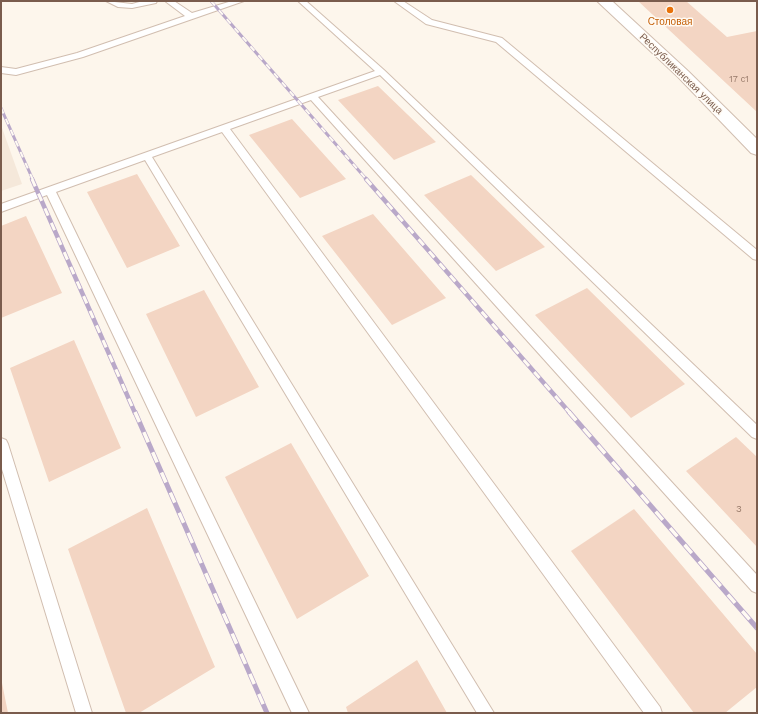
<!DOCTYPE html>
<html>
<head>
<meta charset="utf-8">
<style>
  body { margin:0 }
  #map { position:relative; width:758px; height:714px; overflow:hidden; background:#fdf6ec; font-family:"Work Sans",sans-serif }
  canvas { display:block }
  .frame { position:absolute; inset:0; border:2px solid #7a5c4d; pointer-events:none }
</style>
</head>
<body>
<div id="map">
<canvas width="758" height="714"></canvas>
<div class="frame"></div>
</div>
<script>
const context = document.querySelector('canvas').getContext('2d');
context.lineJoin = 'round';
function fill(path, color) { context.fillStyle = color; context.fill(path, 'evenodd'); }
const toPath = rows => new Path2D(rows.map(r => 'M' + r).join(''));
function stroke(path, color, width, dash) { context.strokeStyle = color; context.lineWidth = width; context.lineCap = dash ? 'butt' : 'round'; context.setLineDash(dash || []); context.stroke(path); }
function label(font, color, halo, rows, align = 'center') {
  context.font = font + ' "Work Sans",sans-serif'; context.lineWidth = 3; context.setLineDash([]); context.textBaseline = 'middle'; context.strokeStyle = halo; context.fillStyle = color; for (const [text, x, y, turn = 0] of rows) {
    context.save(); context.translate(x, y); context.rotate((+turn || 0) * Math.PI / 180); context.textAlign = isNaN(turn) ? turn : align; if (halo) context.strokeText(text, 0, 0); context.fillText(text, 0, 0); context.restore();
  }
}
fill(toPath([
  [1,125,22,184,1,191]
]), '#f5e8da');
fill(toPath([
  [638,1,686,1,727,37,757,31,757,112],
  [378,86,436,142,394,160,338,100],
  [292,119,346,179,300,198,249,135],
  [137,174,180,246,127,268,87,192],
  [471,175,545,247,496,271,424,195],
  [373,214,446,298,392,325,322,236],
  [26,216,62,293,1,318,1,226],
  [587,288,685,384,631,418,535,315],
  [204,290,259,387,196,417,146,314],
  [74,340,121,448,49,482,10,368],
  [736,437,757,457,757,547,686,471],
  [291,443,369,576,297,619,225,477],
  [147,508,215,667,139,713,126,713,68,549],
  [634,509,757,654,757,687,725,713,694,713,571,551],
  [417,660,447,713,348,713,346,707],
  [1,683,2,683,8,713,1,713]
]), '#f3d5c3');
const lane = toPath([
  [106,1,132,4,143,1,157,1,156,3,132,8,118,7,106,1],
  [165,1,174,1,192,13,232,1,244,1,83,57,16,75,1,73,1,67,16,69,77,53,185,16,165,1],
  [298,1,306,1,384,70,757,425,757,439,752,437,380,75,318,97,757,575,757,593,752,591,311,100,230,129,660,707,662,713,644,713,222,132,152,157,494,713,477,713,145,160,56,192,309,713,292,713,47,195,1,212,1,204,375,71,298,1],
  [394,1,403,1,432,20,502,38,757,250,757,260,753,259,496,42,426,24,394,1],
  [1,438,6,440,8,444,92,713,76,713,1,466,1,438]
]);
const street = toPath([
  [597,1,612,1,688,71,757,139,757,155,751,153,678,77,597,1]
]);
stroke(lane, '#d1beb0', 2);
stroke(street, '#d1beb0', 2);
fill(lane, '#fff');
fill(street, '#fff');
const railFar2 = toPath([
  [211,1,367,180],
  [1,108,33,180]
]);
const railFar1 = toPath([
  [32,179,135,413],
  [366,179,570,413]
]);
const rail = toPath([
  [135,412,267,713],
  [569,412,757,628]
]);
stroke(railFar2, '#b9a8c9', 3);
stroke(railFar1, '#b9a8c9', 4.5);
stroke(rail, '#b9a8c9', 5);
stroke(railFar2, '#fffaf3', 2, [6]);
stroke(railFar1, '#fffaf3', 3, [8]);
stroke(rail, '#fffaf3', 3.5, [11]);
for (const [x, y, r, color] of [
  [670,10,4,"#e8710a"]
]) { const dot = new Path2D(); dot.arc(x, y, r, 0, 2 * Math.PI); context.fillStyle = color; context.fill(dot); stroke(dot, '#fffaf3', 1.5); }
label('9px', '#987a6a', null, [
  ["17 с1",739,79]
]);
label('10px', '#c56008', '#fffaf3', [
  ["Столовая",670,22]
]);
label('10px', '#7a5c4d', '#fffaf3', [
  ["Республиканская улица",681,74,44]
]);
label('10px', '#987a6a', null, [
  ["3",739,509]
]);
</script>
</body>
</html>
